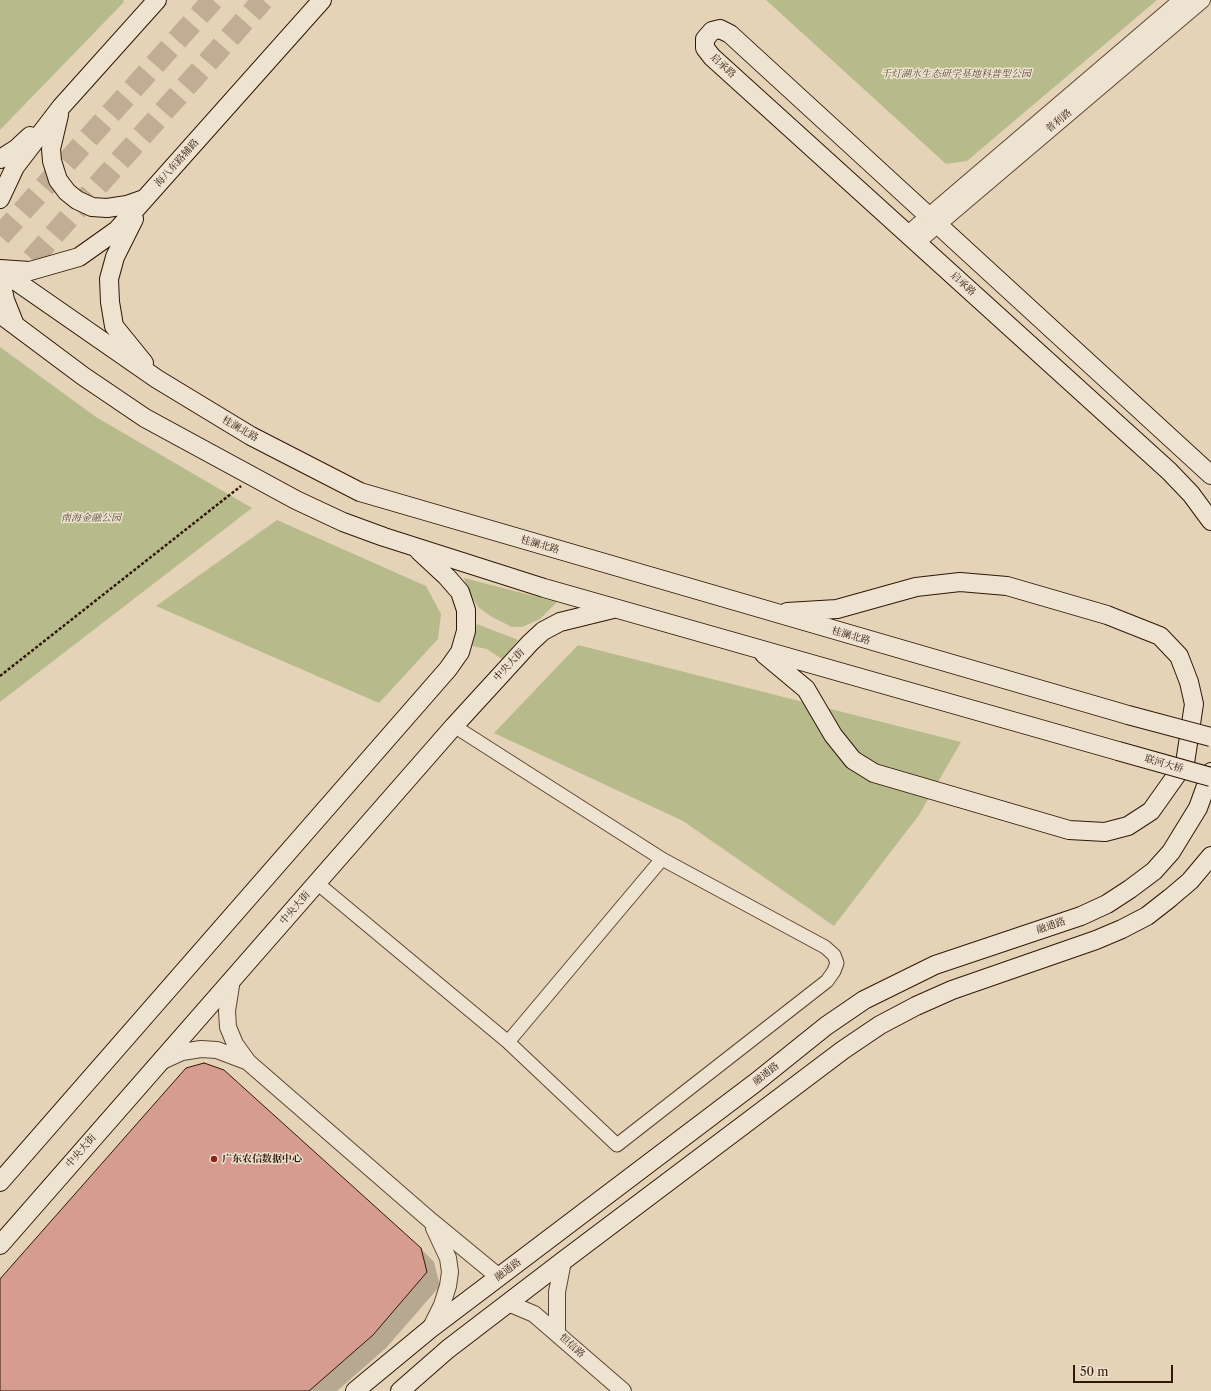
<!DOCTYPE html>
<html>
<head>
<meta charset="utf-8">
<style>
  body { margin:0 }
  #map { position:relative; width:1211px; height:1391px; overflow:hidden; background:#e5d3b7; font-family:"Libre Caslon Text",serif }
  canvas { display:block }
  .scale { position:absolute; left:1073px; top:1365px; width:100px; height:18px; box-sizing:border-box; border:2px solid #301707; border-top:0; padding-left:5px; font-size:12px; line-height:14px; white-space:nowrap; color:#301707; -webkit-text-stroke:3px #eee2d0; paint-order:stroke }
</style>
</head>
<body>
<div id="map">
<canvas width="1211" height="1391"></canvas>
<div class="scale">50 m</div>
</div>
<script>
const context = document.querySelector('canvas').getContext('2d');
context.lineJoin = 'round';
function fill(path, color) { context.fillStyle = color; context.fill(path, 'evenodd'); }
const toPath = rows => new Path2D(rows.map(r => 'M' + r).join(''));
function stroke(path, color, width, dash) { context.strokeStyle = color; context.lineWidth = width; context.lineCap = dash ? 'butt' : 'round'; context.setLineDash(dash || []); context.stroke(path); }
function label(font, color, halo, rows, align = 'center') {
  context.font = font + ' "Libre Caslon Text","Noto Serif SC",serif'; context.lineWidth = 3; context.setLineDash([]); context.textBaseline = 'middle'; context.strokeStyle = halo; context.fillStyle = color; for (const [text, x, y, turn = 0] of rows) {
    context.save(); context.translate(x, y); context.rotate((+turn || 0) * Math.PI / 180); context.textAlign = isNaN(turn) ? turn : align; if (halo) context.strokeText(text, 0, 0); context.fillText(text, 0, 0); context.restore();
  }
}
fill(toPath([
  [0,0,123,0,124,2,0,130],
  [766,0,1157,0,967,161,946,164],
  [0,347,96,417,252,508,0,702],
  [277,520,426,586,441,614,438,639,379,703,156,606],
  [464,578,557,602,540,619,522,627,512,627,492,617,478,607,467,589],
  [477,624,518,640,502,659,487,649,472,646],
  [578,645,961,742,919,815,834,926,683,821,494,733]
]), '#b7bb8c');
fill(toPath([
  [420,1248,434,1262,440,1286,386,1348,337,1391,0,1391,0,1281]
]), '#0003');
const building = toPath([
  [204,1063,224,1070,421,1248,427,1272,373,1335,309,1391,0,1391,0,1279,186,1068,204,1063]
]);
fill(building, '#d69c8f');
stroke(building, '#301707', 1);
stroke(toPath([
  [0,236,213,0],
  [10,284,263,0]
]), '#c1ad94', 22, [22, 11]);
const minor = toPath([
  [317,883,508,1042,662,859,454,726],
  [508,1042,617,1145,827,981,834,971,837,963,834,955,825,947,662,859]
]);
const tertiary = toPath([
  [908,234,1182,0],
  [917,242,1202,0],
  [232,979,227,1011,228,1027,235,1044,248,1062,431,1221,499,1277],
  [160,1062,182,1052,201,1049,217,1050,246,1061],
  [508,1303,534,1314,623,1391],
  [430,1329,442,1305,448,1286,450,1272,448,1258,434,1228],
  [557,1332,557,1292,563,1261]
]);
const secondary = toPath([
  [59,115,51,149,52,161,58,180,67,192,77,200,92,207,107,208,127,205,144,199],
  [0,159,16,149,30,136],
  [0,199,15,167,61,107,157,0],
  [134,219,115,257,109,279,110,302,114,326,144,363],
  [0,269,30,271,79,257,117,230,322,0],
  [0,270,157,379,251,436,360,492,1128,715],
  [0,276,5,300,15,325],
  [0,314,83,376,145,418,296,500,343,522,384,537,544,588,1118,751],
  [1211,475,730,34,720,29,712,31,705,39,705,48,712,57,1169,471,1191,494,1211,521],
  [764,654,806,689,833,735,853,760,874,773,1069,830,1105,832,1128,826,1151,811,1185,763,1194,704,1189,682,1179,656,1160,636,1107,615,1007,586,960,582,916,587,837,609,787,612],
  [0,1182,448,669,460,652,466,631,466,610,460,592,447,577,419,551],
  [0,1245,454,726,530,643,543,631,560,622,613,609],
  [355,1391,430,1329,755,1083,826,1026,864,1000,935,965,1081,916,1107,904,1130,889,1154,871,1171,852,1198,808,1211,772],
  [400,1391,448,1349,563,1261,843,1050,880,1025,916,1006,952,990,1096,940,1122,929,1147,916,1170,898,1190,881,1211,856]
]);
stroke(minor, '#5d4633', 15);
stroke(tertiary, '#5d4633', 18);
stroke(secondary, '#301707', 20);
stroke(toPath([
  [0,676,241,486]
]), '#301707', 2.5, [3, 2]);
stroke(minor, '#eee2d0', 13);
stroke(tertiary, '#eee2d0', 16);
stroke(secondary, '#eee2d0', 18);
const secondaryBridge = toPath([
  [1128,715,1211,737],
  [1118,751,1211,777]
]);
stroke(secondaryBridge, '#301707', 20, []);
stroke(secondaryBridge, '#eee2d0', 18);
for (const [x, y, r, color] of [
  [214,1159,4,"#8f2418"]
]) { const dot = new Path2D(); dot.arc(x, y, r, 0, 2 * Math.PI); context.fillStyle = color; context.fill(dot); stroke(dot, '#eee2d0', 1.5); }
label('10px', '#301707', '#eee2d0', [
  ["启承路",723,66,43],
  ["普利路",1059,121,-40],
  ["海八东路辅路",177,163,-48],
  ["启承路",963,284,42],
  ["桂澜北路",240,429,30],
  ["桂澜北路",540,545,16],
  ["桂澜北路",851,636,16],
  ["中央大街",509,665,-47],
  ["联河大桥",1164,764,16],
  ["中央大街",295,908,-49],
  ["融通路",1051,926,-19],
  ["融通路",766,1074,-38],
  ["中央大街",81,1151,-49],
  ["融通路",508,1270,-37],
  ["恒信路",572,1346,42]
]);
label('italic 10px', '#58482f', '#eee2d0', [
  ["千灯湖水生态研学基地科普型公园",956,74],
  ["南海金融公园",91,518]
]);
label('bold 10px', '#301707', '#eee2d0', [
  ["广东农信数据中心",222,1159]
], 'left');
</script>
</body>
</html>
